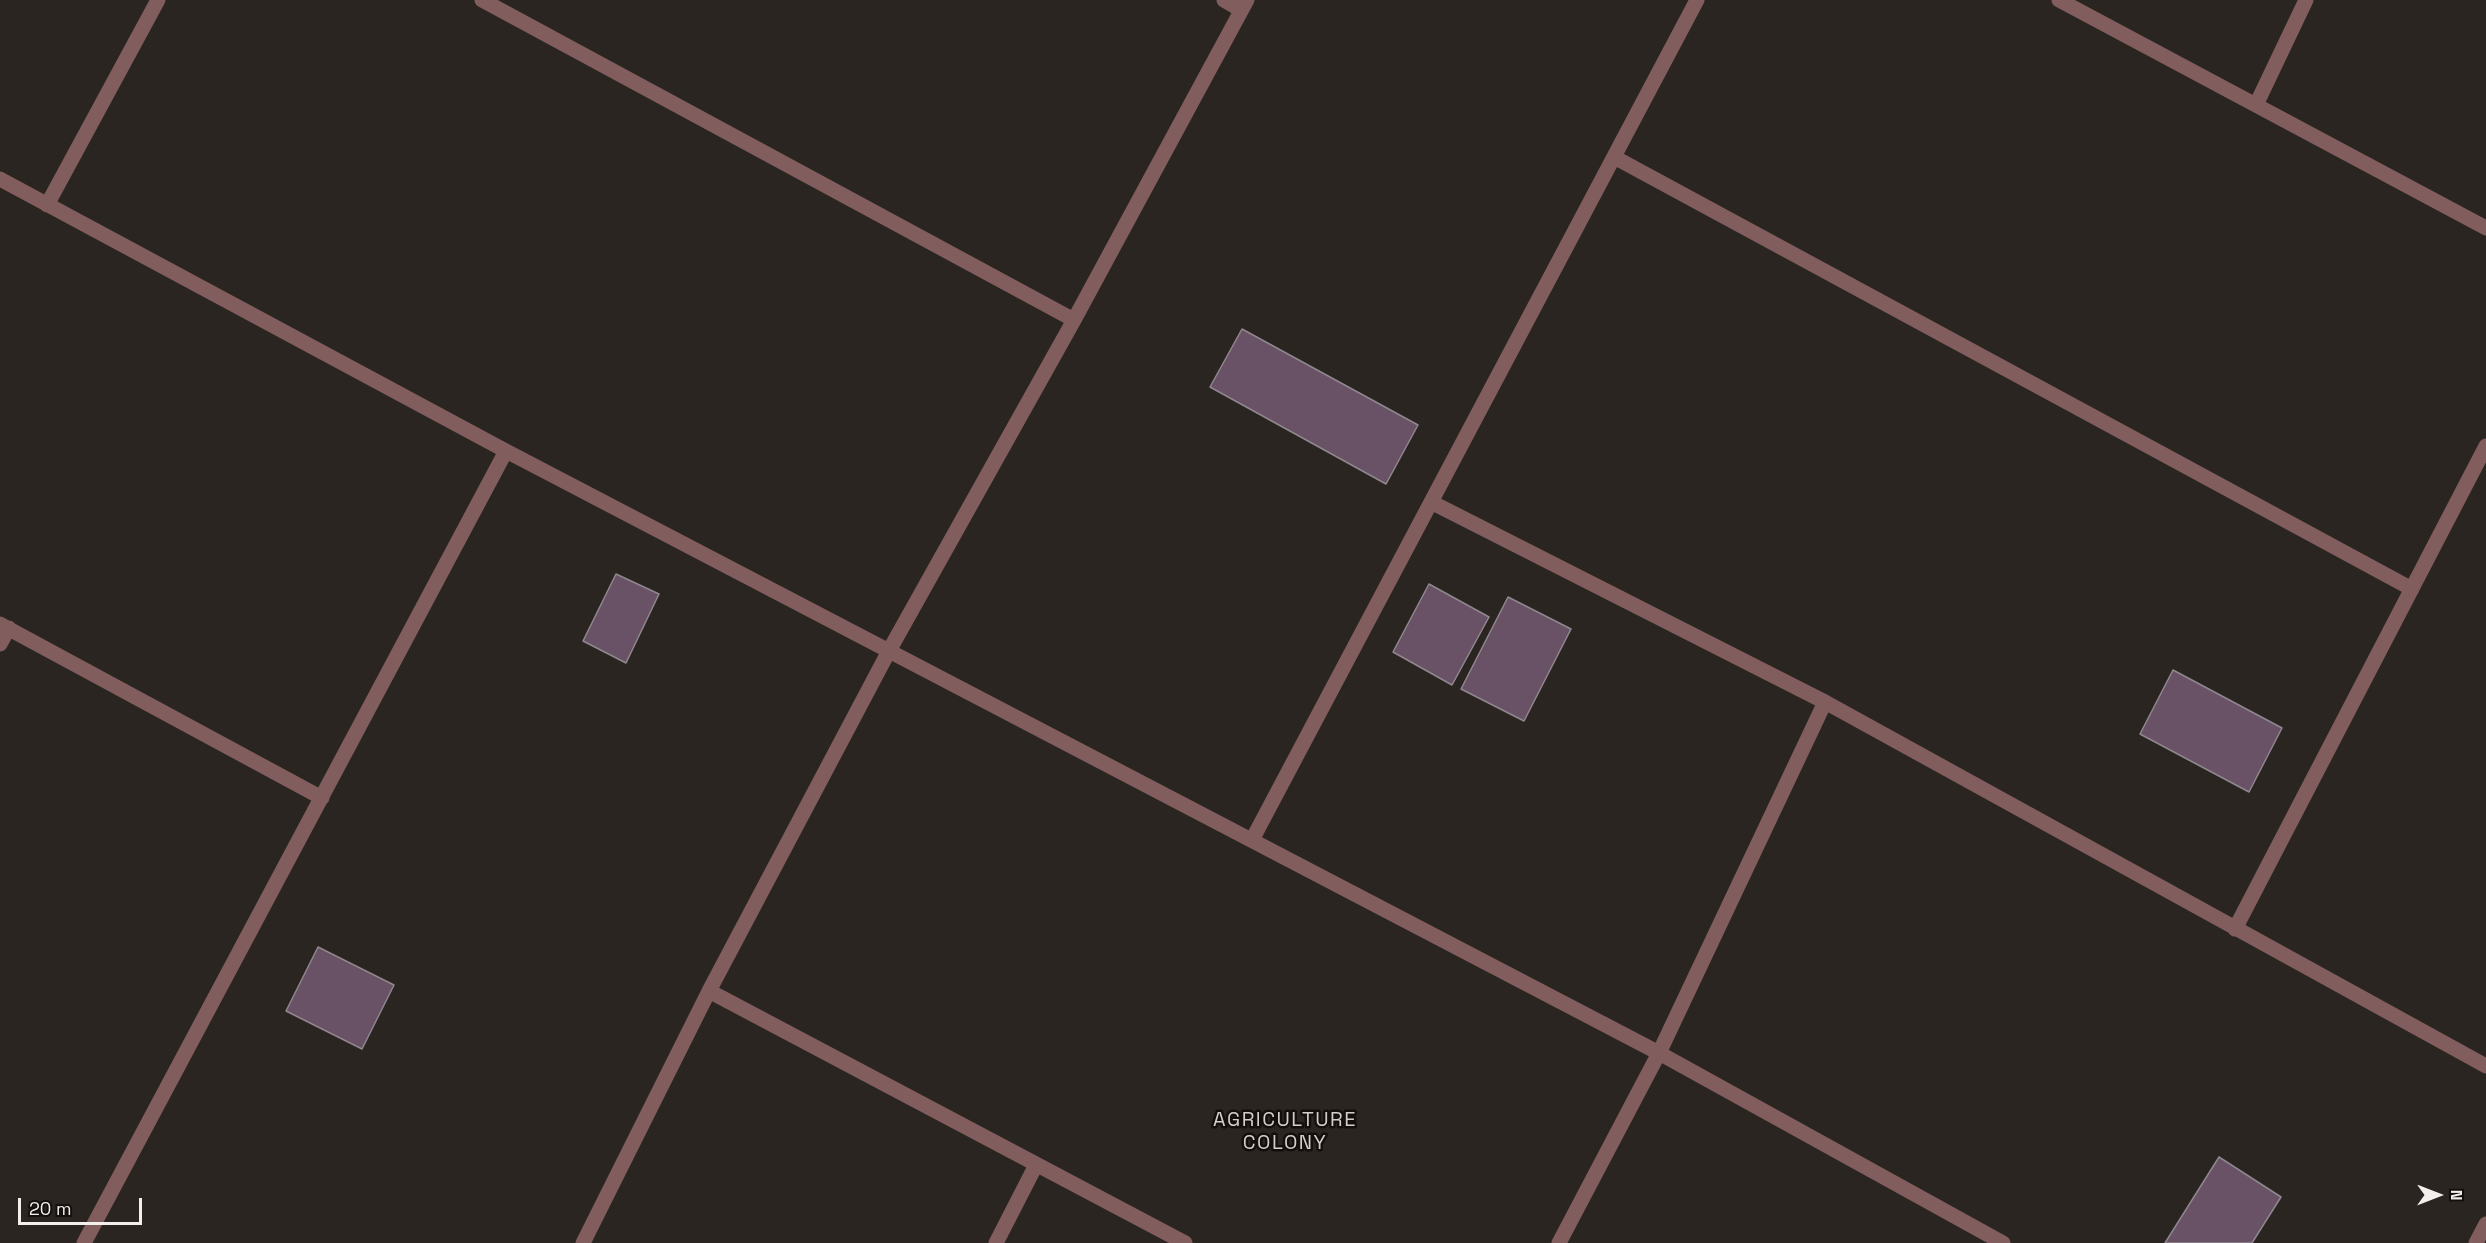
<!DOCTYPE html>
<html>
<head>
<meta charset="utf-8">
<style>
  body { margin:0 }
  #map { position:relative; width:2486px; height:1243px; overflow:hidden; background:#2b2522; font-family:"Space Grotesk",sans-serif }
  canvas { display:block }
  .north { position:absolute; left:2408px; top:1165px; width:60px; height:60px; -webkit-text-stroke:4px #120f0d; paint-order:stroke; rotate:90deg; font-size:16px; font-weight:700; line-height:24px; text-align:center; color:#f3efed }
  .north::after { content:''; display:block; margin:auto; width:21px; height:27px; background:#f3efed; clip-path:polygon(50% 0,100% 100%,50% 72%,0 100%) }
  .scale { position:absolute; left:18px; top:1198px; width:124px; height:27px; box-sizing:border-box; border:3px solid #f3efed; border-top:0; padding-left:8px; font-size:18px; line-height:21px; white-space:nowrap; color:#f3efed; -webkit-text-stroke:4px #120f0d; paint-order:stroke }
</style>
</head>
<body>
<div id="map">
<canvas width="2486" height="1243"></canvas>
<div class="north">N</div>
<div class="scale">20 m</div>
</div>
<script>
const context = document.querySelector('canvas').getContext('2d');
context.lineJoin = 'round';
function fill(path, color) { context.fillStyle = color; context.fill(path, 'evenodd'); }
const toPath = rows => new Path2D(rows.map(r => 'M' + r).join(''));
function stroke(path, color, width, dash) { context.strokeStyle = color; context.lineWidth = width; context.lineCap = dash ? 'butt' : 'round'; context.setLineDash(dash || []); context.stroke(path); }
function label(font, color, halo, rows, align = 'center') {
  context.font = font + ' "Space Grotesk",sans-serif'; context.lineWidth = 5; context.setLineDash([]); context.textBaseline = 'middle'; context.strokeStyle = halo; context.fillStyle = color; for (const [text, x, y, turn = 0] of rows) {
    context.save(); context.translate(x, y); context.rotate((+turn || 0) * Math.PI / 180); context.textAlign = isNaN(turn) ? turn : align; if (halo) context.strokeText(text, 0, 0); context.fillText(text, 0, 0); context.restore();
  }
}
const building = toPath([
  [1242,329,1418,425,1386,484,1210,387,1242,329],
  [616,574,659,594,626,663,583,641,616,574],
  [1429,584,1489,617,1452,685,1393,652,1429,584],
  [1508,597,1571,629,1524,721,1461,689,1508,597],
  [2173,670,2282,728,2249,792,2140,734,2173,670],
  [318,947,394,985,362,1049,286,1011,318,947],
  [2219,1157,2281,1197,2252,1243,2165,1243,2219,1157]
]);
fill(building, '#695166');
stroke(building, '#8f888e', 1.5);
stroke(toPath([
  [482,0,1074,320],
  [1224,0,1241,10],
  [2059,0,2486,228],
  [2256,105,2306,0],
  [1614,157,2412,589],
  [0,179,506,451,1659,1053,2003,1243],
  [47,205,158,0],
  [1431,502,1825,702],
  [0,624,322,798],
  [0,644,9,628],
  [1252,840,1697,0],
  [2235,929,2486,446],
  [709,991,1185,1243],
  [84,1243,506,451],
  [583,1243,709,991,890,649,1074,320,1247,0],
  [996,1243,1036,1165],
  [1559,1243,1659,1053,1825,702,2486,1066],
  [2476,1243,2486,1224]
]), '#815d5d', 15);
context.letterSpacing = '1.5px';
label('20px', '#d6cdca', '#120f0d', [
  ["AGRICULTURE",1285,1121],
  ["COLONY",1285,1144]
]);
context.letterSpacing = '0px';
</script>
</body>
</html>
